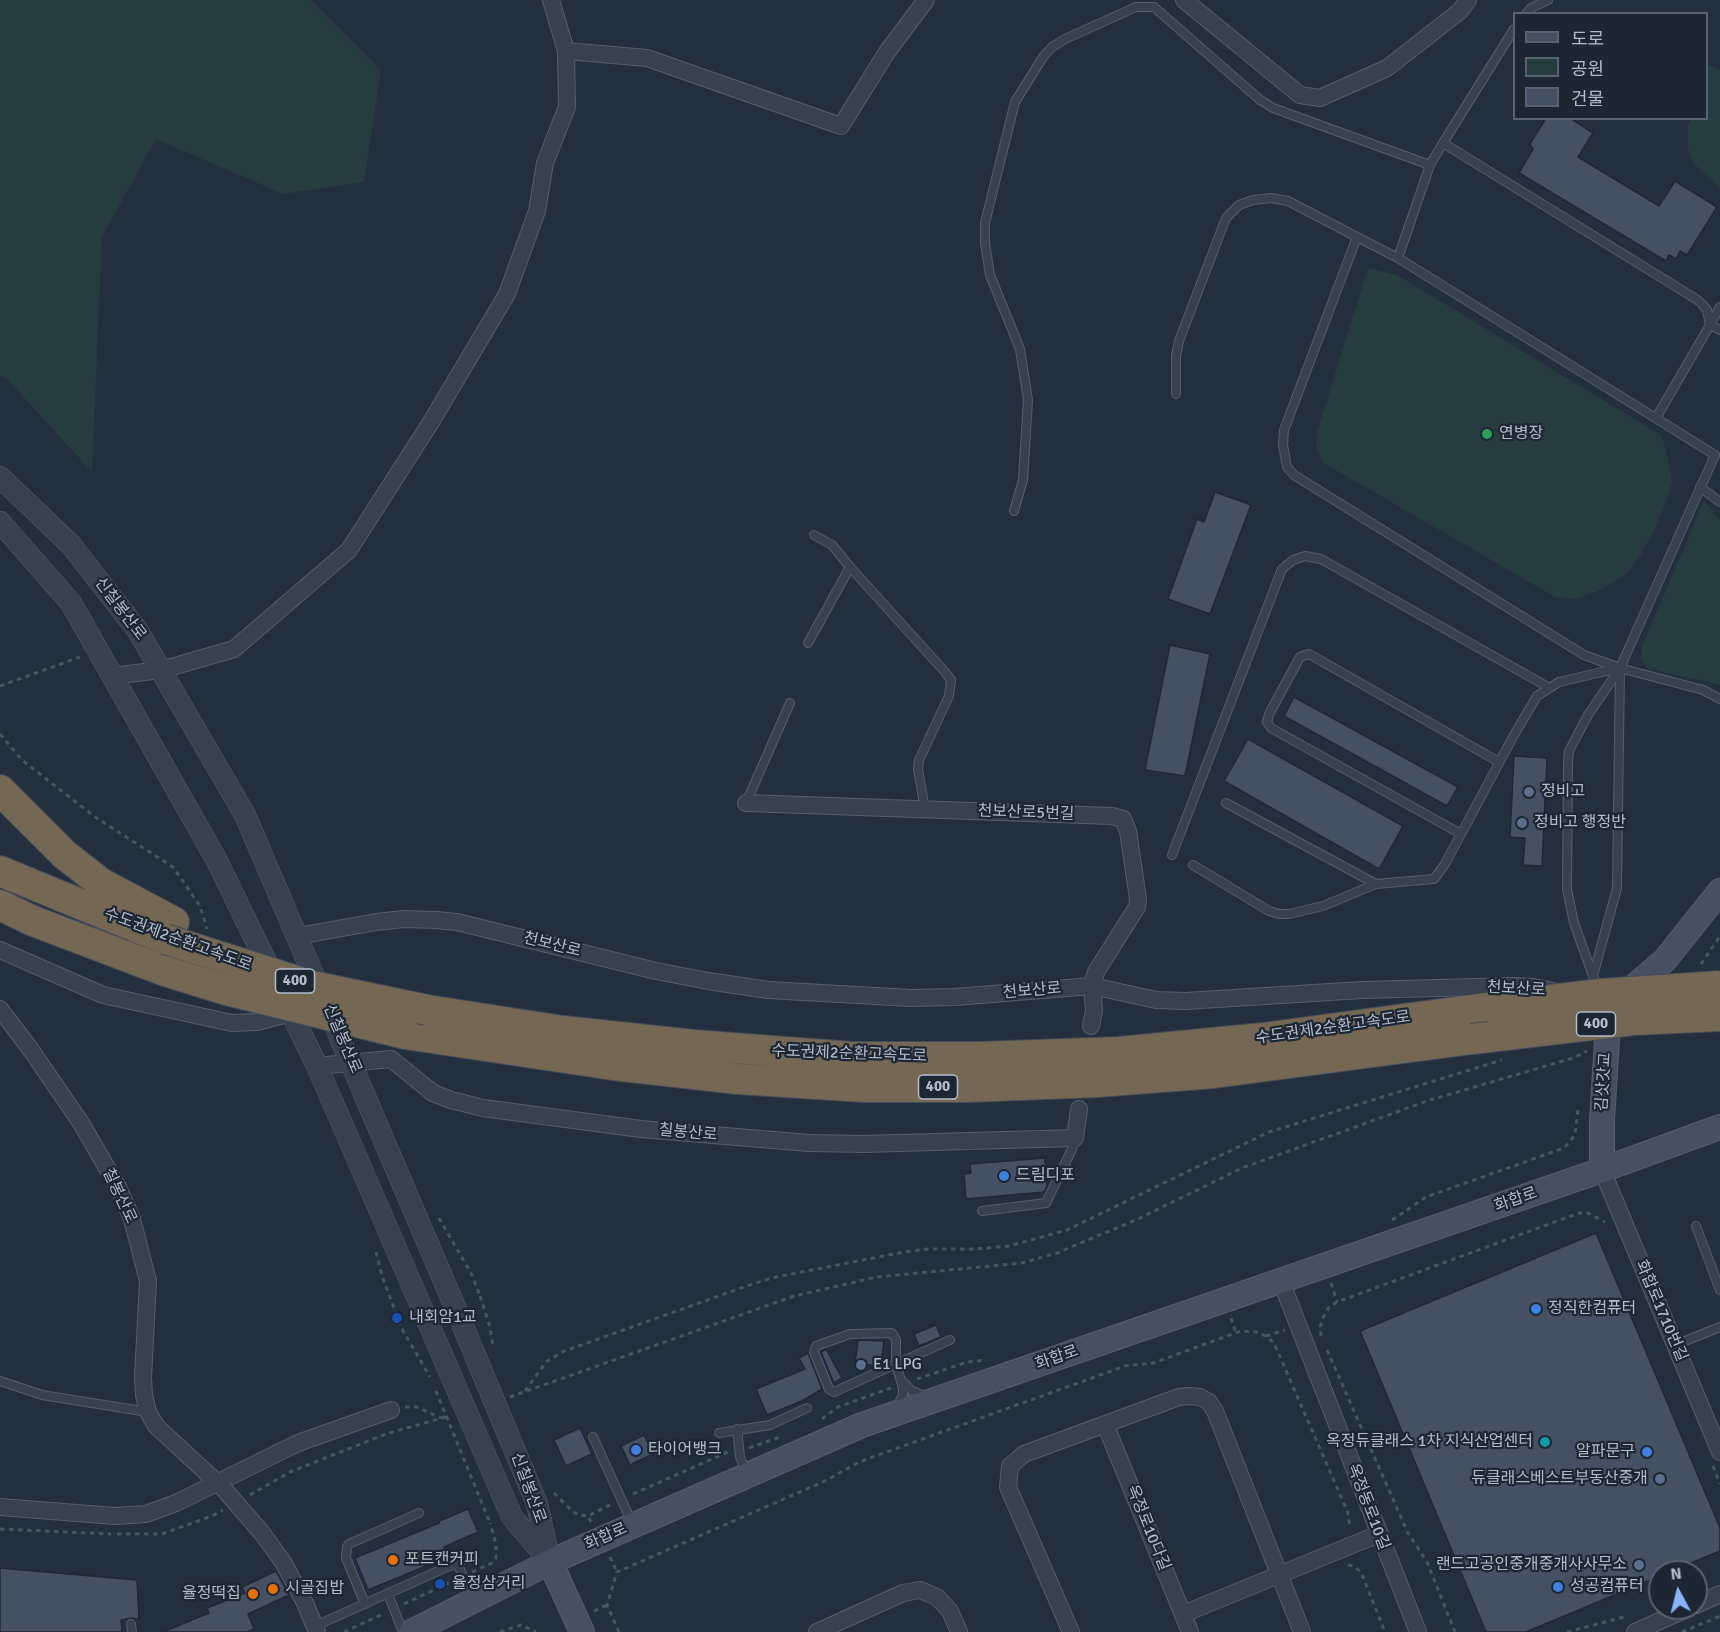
<!DOCTYPE html>
<html>
<head>
<meta charset="utf-8">
<style>
  body { margin:0 }
  #map { position:relative; width:1720px; height:1632px; overflow:hidden; background:#242f3e; font-family:Signika,"Noto Sans KR",sans-serif }
  canvas { display:block }
  .legend { position:absolute; left:1513px; top:12px; width:195px; height:108px; box-sizing:border-box; background:#1d2633; border:2px solid #59626f; margin:0; padding:8px 10px; list-style:none; font-size:18px; color:#b4bcc9 }
  .legend li { display:flex; align-items:center; gap:12px; height:30px }
  .legend b { width:30px; border:2px solid #59626f }
  .north { position:absolute; left:1648px; top:1560px; width:60px; height:60px; box-sizing:border-box; background:#1d2633; border:2px solid #59626f; border-radius:50%; rotate:353deg; font-size:16px; font-weight:700; line-height:24px; text-align:center; color:#b4bcc9 }
  .north::after { content:''; display:block; margin:auto; width:21px; height:27px; background:#8ab4f8; clip-path:polygon(50% 0,100% 100%,50% 72%,0 100%) }
</style>
</head>
<body>
<div id="map">
<canvas width="1720" height="1632"></canvas>
<ul class="legend">
<li><b style="height:8px;background:#465061"></b>도로</li>
<li><b style="height:16px;background:#263c3f"></b>공원</li>
<li><b style="height:16px;background:#455162"></b>건물</li>
</ul>
<div class="north">N</div>
</div>
<script>
const context = document.querySelector('canvas').getContext('2d');
context.lineJoin = 'round';
function fill(path, color) { context.fillStyle = color; context.fill(path, 'evenodd'); }
const toPath = rows => new Path2D(rows.map(r => 'M' + r).join(''));
function stroke(path, color, width, dash) { context.strokeStyle = color; context.lineWidth = width; context.lineCap = dash ? 'butt' : 'round'; context.setLineDash(dash || []); context.stroke(path); }
function label(font, color, halo, rows, align = 'center') {
  context.font = font + ' Signika,"Noto Sans KR",sans-serif'; context.lineWidth = 4.5; context.setLineDash([]); context.textBaseline = 'middle'; context.strokeStyle = halo; context.fillStyle = color; for (const [text, x, y, turn = 0] of rows) {
    context.save(); context.translate(x, y); context.rotate((+turn || 0) * Math.PI / 180); context.textAlign = isNaN(turn) ? turn : align; if (halo) context.strokeText(text, 0, 0); context.fillText(text, 0, 0); context.restore();
  }
}
fill(toPath([
  [0,0,311,0,381,70,364,182,283,194,156,139,102,237,92,472,6,378,0,376],
  [1708,65,1720,70,1720,188,1694,164,1688,149,1688,125,1691,119,1706,118],
  [1368,268,1397,275,1661,435,1666,450,1672,482,1666,503,1656,527,1642,553,1627,574,1596,592,1575,599,1555,597,1322,462,1316,445,1317,432],
  [1704,501,1720,520,1720,685,1647,668,1644,664,1641,657,1642,646]
]), '#263c3f');
const building = toPath([
  [1546,118,1570,118,1593,133,1578,157,1659,206,1675,181,1717,207,1687,255,1680,251,1676,259,1669,255,1666,261,1519,173,1533,149,1530,144,1546,118],
  [1215,492,1251,505,1210,614,1168,599,1197,519,1204,522,1215,492],
  [1170,645,1210,654,1185,776,1145,770,1170,645],
  [1294,697,1458,787,1447,806,1284,716,1294,697],
  [1248,739,1403,826,1379,869,1224,781,1248,739],
  [1514,756,1547,758,1542,866,1523,865,1525,838,1510,837,1514,756],
  [1045,1158,1047,1186,1044,1192,966,1199,964,1174,971,1173,970,1164,1045,1158],
  [1596,1233,1720,1528,1720,1551,1670,1572,1660,1572,1660,1576,1526,1632,1486,1632,1360,1331,1596,1233],
  [936,1325,941,1337,919,1346,914,1334,936,1325],
  [858,1340,884,1341,881,1364,877,1366,855,1363,858,1340],
  [826,1349,842,1378,834,1383,821,1352,826,1349],
  [808,1353,822,1389,802,1401,767,1415,756,1389,805,1369,799,1358,808,1353],
  [580,1428,592,1454,566,1466,554,1440,580,1428],
  [644,1435,653,1454,630,1465,621,1446,644,1435],
  [468,1509,478,1532,444,1547,448,1557,368,1590,355,1558,439,1523,439,1521,468,1509],
  [0,1568,137,1580,139,1619,131,1618,121,1620,122,1632,0,1632,0,1568],
  [276,1571,289,1595,248,1614,254,1629,247,1632,163,1632,209,1613,207,1608,245,1593,242,1587,276,1571]
]);
fill(building, '#455162');
stroke(building, '#1f2835', 1.5);
const service = toPath([
  [1526,14,1531,8,1548,0],
  [1443,143,1514,29],
  [1398,258,1430,165,1443,143,1696,299,1702,304,1707,310,1710,325],
  [1710,325,1720,307],
  [1176,394,1176,356,1179,341,1226,218,1239,205,1253,200,1271,198,1288,201,1357,237],
  [1656,418,1710,325,1720,330],
  [1700,487,1720,502],
  [1014,511,1023,480,1028,400,1020,349,990,275,985,243,985,223,1015,102,1043,57,1052,47,1065,39,1136,7,1154,7,1259,99,1273,108,1430,165],
  [814,535,832,545,850,567],
  [808,643,850,567,945,672,951,680,949,696,919,760,918,769,925,810],
  [1620,668,1715,455,1398,258,1357,237,1284,430,1283,445,1287,467,1294,475,1584,655,1620,668,1703,690,1720,699],
  [746,803,790,703],
  [1226,803,1376,884],
  [1461,834,1271,728,1267,722,1269,714,1300,657,1309,654,1499,762],
  [1172,855,1282,569,1293,560,1305,556,1321,559,1548,687],
  [1193,865,1269,911,1279,914,1289,914,1323,906,1376,884,1434,879,1445,864,1514,735,1537,696,1559,682,1619,668],
  [1593,976,1617,888,1620,668,1588,715,1569,751,1568,763,1567,889,1574,923,1593,976,1599,989],
  [982,1211,1046,1203,1072,1149,1075,1138],
  [1696,1226,1720,1290],
  [1675,1345,1720,1327],
  [0,1381,42,1395,148,1412],
  [903,1382,912,1391,927,1397],
  [897,1407,903,1395,903,1388,896,1364,896,1340,892,1333,850,1334,816,1346,814,1352,829,1389,834,1392,896,1364,950,1340],
  [737,1429,740,1457,746,1472],
  [719,1433,770,1425,807,1408],
  [593,1437,633,1525],
  [457,1563,473,1598],
  [388,1594,403,1632],
  [365,1604,346,1558,347,1547,349,1544,419,1513],
  [131,1624,132,1632],
  [315,1626,474,1555]
]);
const minor = toPath([
  [1184,0,1300,95,1320,98,1387,68,1460,11,1468,0],
  [566,51,647,58,841,126,887,52,926,0],
  [112,676,161,670,234,649,349,550,431,422,507,294,537,211,545,163,567,107,566,51,551,0],
  [746,803,1112,816,1123,819,1128,831,1138,899,1137,907,1096,972,1092,986,1094,1011,1091,1026],
  [298,936,376,922,404,919,436,920,457,922,656,971,708,981,768,990,911,998,955,997,1092,986,1156,1000,1185,1001,1362,990,1514,986,1534,987,1557,992],
  [0,950,103,995,232,1023,257,1022,291,1013],
  [0,1009,31,1050,81,1123,118,1187,132,1219,148,1281,143,1377,144,1395,148,1412,156,1426,223,1488],
  [317,1066,391,1059,433,1093,451,1100,483,1108,641,1129,809,1143,864,1144,1075,1138,1079,1109],
  [1602,1170,1720,1452],
  [1281,1281,1418,1632],
  [1105,1424,1190,1632],
  [0,1507,115,1516,146,1514,176,1503,298,1443,391,1410],
  [262,1533,283,1562,305,1603,317,1632],
  [1696,1605,1720,1594],
  [1183,1614,1379,1534],
  [817,1632,903,1593,920,1590,937,1597,950,1611,959,1632],
  [1071,1632,1008,1487,1010,1466,1024,1454,1179,1397,1189,1396,1200,1397,1209,1402,1215,1411,1302,1632],
  [1635,1632,1689,1608]
]);
const tertiary = toPath([
  [0,477,71,545,138,631,245,815,455,1307],
  [0,522,71,603,216,859,317,1066,427,1320],
  [537,1504,549,1558],
  [512,1517,550,1562]
]);
const secondary = toPath([
  [1622,997,1665,960,1720,891],
  [1602,1170,1602,1120],
  [550,1562,582,1632],
  [411,1632,550,1562,862,1425,1602,1170,1720,1127]
]);
const motorway = toPath([
  [0,790,65,855,101,883,174,922],
  [0,871,165,939],
  [0,905,33,921,165,971],
  [427,1010,563,1031,694,1045,852,1057,979,1057,1119,1052,1263,1038,1492,1007],
  [405,1034,613,1065,738,1079,864,1087,969,1087,1097,1082,1214,1073,1472,1039]
]);
stroke(service, '#565f6c', 10);
stroke(minor, '#565f6c', 18);
stroke(tertiary, '#565f6c', 22);
stroke(secondary, '#565f6c', 26);
stroke(motorway, '#434c59', 32);
stroke(toPath([
  [0,686,80,657],
  [0,734,22,760,95,817,173,867,200,906,207,929],
  [1701,964,1720,936],
  [439,1218,472,1275,480,1296],
  [1392,1220,1426,1197,1564,1148,1575,1135,1578,1109],
  [376,1252,382,1276,402,1329],
  [1331,1283,1337,1302],
  [1231,1318,1236,1333],
  [1266,1336,1285,1330],
  [1321,1336,1320,1327,1323,1318,1329,1307,1337,1302,1579,1213,1588,1213,1605,1222],
  [1327,1350,1408,1533,1427,1562,1455,1632],
  [917,1379,967,1362,986,1360],
  [525,1391,546,1362,562,1352,755,1283,776,1277,904,1252,928,1249,976,1249,1009,1246,1067,1230,1269,1132,1502,1060],
  [510,1397,794,1296,877,1277,1022,1263,1057,1253,1138,1219,1242,1168,1427,1101,1573,1058,1587,1051],
  [405,1407,417,1407,441,1418],
  [822,1419,838,1407,891,1388],
  [749,1448,783,1436],
  [1713,1466,1720,1484],
  [554,1493,573,1512,580,1515,588,1516],
  [633,1494,728,1452],
  [250,1495,290,1472,386,1434,449,1416],
  [591,1522,588,1516,610,1505],
  [0,1529,111,1534],
  [117,1534,162,1534,212,1516,223,1510],
  [610,1557,617,1572],
  [1348,1565,1353,1566,1361,1572,1385,1632],
  [472,1572,492,1563,496,1558,496,1544,490,1523],
  [404,1604,453,1581],
  [594,1611,607,1605],
  [344,1632,385,1613],
  [500,1632,521,1625,536,1632],
  [619,1632,607,1605,617,1572,825,1481,859,1462,1125,1366,1153,1363,1241,1331,1256,1332,1266,1336,1274,1343,1348,1513,1350,1528],
  [1567,1632,1628,1616],
  [1682,1632,1720,1616]
]), '#44595c', 3, [4.5, 4.5]);
stroke(service, '#38414e', 8);
stroke(minor, '#38414e', 16);
stroke(tertiary, '#38414e', 21);
stroke(secondary, '#465061', 24);
stroke(motorway, '#746855', 30);
const minorBridge = toPath([
  [223,1488,262,1533]
]);
const tertiaryBridge = toPath([
  [455,1307,537,1504],
  [427,1320,512,1517]
]);
const secondaryBridge = toPath([
  [1602,1120,1609,1008]
]);
const motorwayBridge = toPath([
  [165,939,312,986,427,1010],
  [165,971,226,990,405,1034],
  [1492,1007,1601,994,1720,986],
  [1472,1039,1633,1020,1720,1016]
]);
stroke(minorBridge, '#565f6c', 18, []);
stroke(tertiaryBridge, '#565f6c', 22, []);
stroke(secondaryBridge, '#565f6c', 26, []);
stroke(motorwayBridge, '#434c59', 32, []);
stroke(toPath([
  [480,1296,490,1327,493,1347],
  [402,1329,430,1377],
  [436,1391,490,1523]
]), '#44595c', 3, [4.5, 4.5]);
stroke(minorBridge, '#38414e', 16);
stroke(tertiaryBridge, '#38414e', 21);
stroke(secondaryBridge, '#465061', 24);
stroke(motorwayBridge, '#746855', 30);
for (const [x, y, r, color] of [
  [1487,434,6,"#2e9e5b"],
  [1529,792,6,"#5c6f8a"],
  [1522,823,6,"#5c6f8a"],
  [1004,1176,6,"#3f7fe0"],
  [1536,1309,6,"#3f7fe0"],
  [397,1318,6,"#1a4fb4"],
  [861,1365,6,"#5c6f8a"],
  [1545,1442,6,"#0f9aa8"],
  [636,1450,6,"#3f7fe0"],
  [1647,1452,6,"#3f7fe0"],
  [1660,1479,6,"#5c6f8a"],
  [393,1560,6,"#e8710a"],
  [1639,1565,6,"#5c6f8a"],
  [440,1584,6,"#1a4fb4"],
  [1558,1587,6,"#3f7fe0"],
  [273,1589,6,"#e8710a"],
  [253,1594,6,"#e8710a"]
]) { const dot = new Path2D(); dot.arc(x, y, r, 0, 2 * Math.PI); context.fillStyle = color; context.fill(dot); stroke(dot, '#1d2633', 2); }
for (const [x, y, w] of [
  [295,981,39],
  [1596,1024,39],
  [938,1087,39]
]) { const box = new Path2D(); box.roundRect(x - w / 2, y - 12, w, 24, 4.5); context.fillStyle = '#1d2633'; context.fill(box); stroke(box, '#b4bcc9', 1.5); }
label('bold 15px', '#b4bcc9', null, [
  ["400",295,981],
  ["400",1596,1024],
  ["400",938,1087]
]);
label('16px', '#b4bcc9', '#1d2633', [
  ["연병장",1499,434],
  ["정비고",1541,792],
  ["정비고 행정반",1534,823],
  ["드림디포",1016,1176],
  ["정직한컴퓨터",1548,1309],
  ["내회암1교",409,1318],
  ["E1 LPG",873,1365],
  ["옥정듀클래스 1차 지식산업센터",1533,1442,"right"],
  ["타이어뱅크",648,1450],
  ["알파문구",1635,1452,"right"],
  ["듀클래스베스트부동산중개",1648,1479,"right"],
  ["포트캔커피",405,1560],
  ["랜드고공인중개중개사사무소",1627,1565,"right"],
  ["율정삼거리",452,1584],
  ["성공컴퓨터",1570,1587],
  ["시골집밥",285,1589],
  ["율정떡집",241,1594,"right"]
], 'left');
label('16px', '#b4bcc9', '#1d2633', [
  ["신칠봉산로",120,609,53],
  ["천보산로5번길",1026,813,2],
  ["수도권제2순환고속도로",178,940,20],
  ["천보산로",552,945,14],
  ["천보산로",1516,989,3],
  ["천보산로",1032,991,-5],
  ["수도권제2순환고속도로",1333,1028,-8],
  ["신칠봉산로",342,1039,67],
  ["수도권제2순환고속도로",849,1054,2],
  ["김삿갓교",1604,1082,-86],
  ["칠봉산로",688,1133,5],
  ["칠봉산로",119,1196,65],
  ["화합로",1516,1200,-19],
  ["화합로1710번길",1661,1311,67],
  ["화합로",1057,1358,-19],
  ["신칠봉산로",528,1488,70],
  ["옥정동로10길",1368,1507,69],
  ["옥정로10다길",1148,1528,68],
  ["화합로",606,1537,-24]
]);
</script>
</body>
</html>
